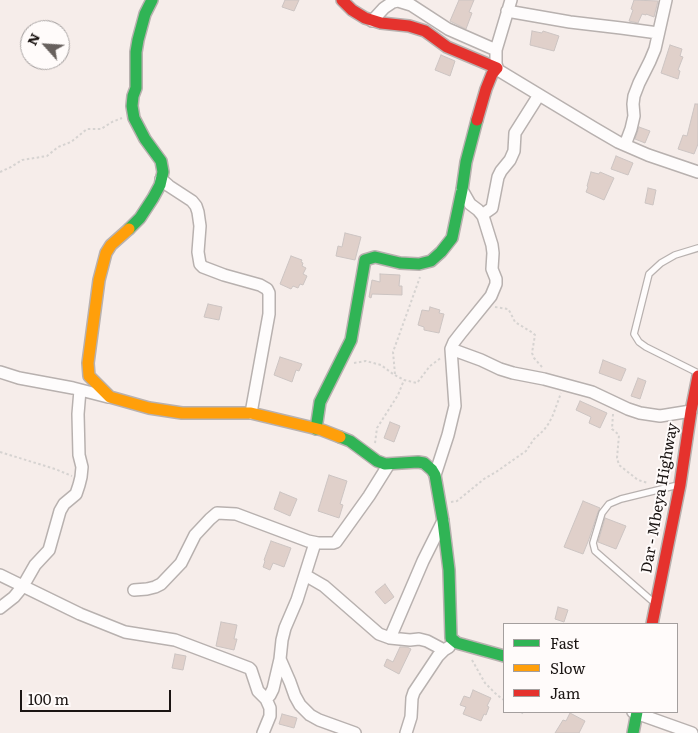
<!DOCTYPE html>
<html>
<head>
<meta charset="utf-8">
<style>
  body { margin:0 }
  #map { position:relative; width:698px; height:733px; overflow:hidden; background:#f6edea; font-family:Literata,serif }
  canvas { display:block }
  .legend { position:absolute; left:503px; top:623px; width:175px; height:90px; box-sizing:border-box; background:#fffbfa; border:1px solid #a49f9e; margin:0; padding:6px 9px; list-style:none; font-size:15px; color:#1b1513 }
  .legend li { display:flex; align-items:center; gap:10px; height:25px }
  .legend b { width:25px; border:1px solid #a49f9e }
  .north { position:absolute; left:20px; top:20px; width:50px; height:50px; box-sizing:border-box; background:#fffbfa; border:1px solid #a49f9e; border-radius:50%; rotate:296deg; font-size:14px; font-weight:700; line-height:20px; text-align:center; color:#1b1513 }
  .north::after { content:''; display:block; margin:auto; width:18px; height:22px; background:#68615e; clip-path:polygon(50% 0,100% 100%,50% 72%,0 100%) }
  .scale { position:absolute; left:20px; top:690px; width:151px; height:22px; box-sizing:border-box; border:2px solid #1b1513; border-top:0; padding-left:6px; font-size:15px; line-height:18px; white-space:nowrap; color:#1b1513; -webkit-text-stroke:4px #fffbfa; paint-order:stroke }
</style>
</head>
<body>
<div id="map">
<canvas width="698" height="733"></canvas>
<ul class="legend">
<li><b style="height:6px;background:#30b455"></b>Fast</li>
<li><b style="height:6px;background:#ff9f0a"></b>Slow</li>
<li><b style="height:6px;background:#e5322d"></b>Jam</li>
</ul>
<div class="north">N</div>
<div class="scale">100 m</div>
</div>
<script>
const context = document.querySelector('canvas').getContext('2d');
context.lineJoin = 'round';
function fill(path, color) { context.fillStyle = color; context.fill(path, 'evenodd'); }
const toPath = rows => new Path2D(rows.map(r => 'M' + r).join(''));
function stroke(path, color, width, dash) { context.strokeStyle = color; context.lineWidth = width; context.lineCap = dash ? 'butt' : 'round'; context.setLineDash(dash || []); context.stroke(path); }
function label(font, color, halo, rows, align = 'center') {
  context.font = font + ' Literata,serif'; context.lineWidth = 4; context.setLineDash([]); context.textBaseline = 'middle'; context.strokeStyle = halo; context.fillStyle = color; for (const [text, x, y, turn = 0] of rows) {
    context.save(); context.translate(x, y); context.rotate((+turn || 0) * Math.PI / 180); context.textAlign = isNaN(turn) ? turn : align; if (halo) context.strokeText(text, 0, 0); context.fillText(text, 0, 0); context.restore();
  }
}
const building = toPath([
  [285,0,299,0,294,11,282,7,285,0],
  [459,0,474,0,469,12,472,13,466,29,450,21,459,0],
  [634,0,658,1,654,17,646,14,646,15,642,14,638,23,629,21,633,10,631,9,634,0],
  [532,31,542,33,543,31,559,36,554,51,530,45,532,31],
  [670,45,682,49,680,56,683,57,678,70,680,71,678,79,661,73,670,45],
  [441,55,455,61,450,76,435,70,441,55],
  [695,104,698,104,698,144,694,154,678,149,683,135,687,136,695,104],
  [639,127,650,131,645,143,635,139,639,127],
  [616,156,633,163,628,175,611,169,616,156],
  [591,172,599,174,600,172,614,178,604,200,586,192,588,187,587,186,591,172],
  [648,188,656,190,653,205,645,203,648,188],
  [345,233,361,237,355,260,336,256,338,246,342,247,345,233],
  [291,256,302,260,301,262,303,263,302,266,306,268,303,274,307,276,303,285,300,284,298,288,293,286,291,289,280,284,291,256],
  [380,274,400,275,399,286,402,286,402,295,372,294,371,298,369,297,372,280,380,282,380,274],
  [208,304,222,307,219,320,204,317,208,304],
  [430,307,440,310,439,313,444,314,439,333,424,330,424,327,418,325,422,310,429,311,430,307],
  [280,357,302,364,299,371,296,370,292,382,274,375,280,357],
  [603,360,626,369,621,381,599,373,603,360],
  [638,378,646,381,640,399,631,396,638,378],
  [580,401,607,413,600,428,589,423,591,417,576,410,580,401],
  [390,422,400,426,394,442,384,438,390,422],
  [329,475,347,481,340,504,343,505,339,518,318,511,329,475],
  [280,492,297,499,290,516,274,509,280,492],
  [583,501,600,508,598,512,589,539,583,554,564,547,583,501],
  [605,518,626,526,616,549,598,542,605,518],
  [271,541,291,548,284,567,273,563,270,570,263,567,265,561,264,560,271,541],
  [385,584,394,597,385,604,375,592,385,584],
  [558,607,568,610,564,622,555,619,558,607],
  [221,622,237,625,234,639,237,639,234,650,216,646,221,622],
  [400,647,407,647,411,649,399,674,384,666,387,659,393,662,400,647],
  [175,654,186,656,183,670,172,668,175,654],
  [473,690,491,698,487,706,489,707,486,715,484,714,481,721,463,714,466,707,460,705,464,696,470,698,473,690],
  [570,713,585,721,579,733,555,733,563,720,566,721,570,713],
  [282,714,297,718,294,728,279,724,282,714]
]);
fill(building, '#e0d0ca');
stroke(building, '#ccc4c2', 1);
const lane = toPath([
  [696,372,646,347,639,342,634,334,649,274,661,263,675,255,698,248],
  [651,600,595,551,593,543,602,513,609,504,621,499,674,486]
]);
const street = toPath([
  [511,0,496,50,496,64,498,70,594,128,618,142,648,155,698,172],
  [507,11,570,22,621,28,658,33],
  [372,21,384,8,393,2,398,1,411,5,448,29,496,50],
  [625,145,631,129,634,116,633,104,634,96,639,83,650,61,655,49,666,0],
  [161,179,169,186,192,201,196,206,198,212,200,226,198,252,200,264,203,267,224,275,260,285,267,289,269,293,269,314,251,413],
  [482,215,492,208,498,177,501,171,510,160,514,151,515,133,539,95],
  [451,349,481,360,500,369,513,373,544,379,592,392,628,409,640,413,660,416,691,411],
  [0,372,19,378,73,388,108,397],
  [435,475,448,435,455,406,451,349,454,342,461,333,491,296,496,284,496,279,492,269,493,253,492,245,483,216,478,210,470,204,462,190],
  [0,575,80,614,125,632,175,640,249,668,251,670,258,691,266,699,270,708,270,716,263,733],
  [305,575,324,586,379,634,390,638,410,640,419,639,427,641,444,650],
  [134,590,147,589,155,587,161,584,181,563,195,535,210,519,217,513,236,514,308,541,318,543,333,543,336,542,369,496,389,464],
  [0,608,14,597,23,586,35,565,49,550,60,511,64,504,76,494,79,485,81,477,82,467,79,455,78,414,80,390],
  [390,638,423,561,443,521],
  [280,659,290,682,295,696,300,705,310,715,319,720,355,733],
  [266,699,270,695,273,689,280,659,282,640,285,628,297,600,315,543],
  [633,712,692,733],
  [406,733,411,717,412,698,414,692,438,656,444,650,449,647]
]);
const fast = toPath([
  [129,229,140,218,153,198,160,185,163,172,161,161,145,139,134,118,132,106,133,96,136,88,136,52,138,40,145,14,152,0],
  [316,429,320,402,351,340,365,260,375,257,400,263,419,264,431,261,441,252,452,238,462,190,466,162,477,120],
  [340,437,350,441,377,461,385,464,418,462,424,463,432,470,435,475,443,521,449,570,451,638,457,643,504,656],
  [633,733,637,712]
]);
const slow = toPath([
  [129,229,111,245,106,253,99,280,88,363,89,376,110,397,149,408,182,413,251,413,322,430,340,437]
]);
const jam = toPath([
  [342,0,352,10,365,18,381,23,409,26,425,31,447,47,497,68,492,74,486,89,477,120],
  [652,624,680,485,691,411,698,376]
]);
stroke(lane, '#b8b1af', 8);
stroke(street, '#b8b1af', 14);
stroke(fast, '#b8b1af', 14);
stroke(slow, '#b8b1af', 14);
stroke(jam, '#b8b1af', 14);
stroke(toPath([
  [0,172,11,167,22,160,47,156,58,147,71,142,87,129,101,129,112,122,122,118],
  [495,307,508,309,510,312,515,322,533,333,535,335,532,353,534,358,542,367],
  [354,363,366,361,381,365,393,374,404,380,417,383,430,366,442,357],
  [395,374,393,352,420,277],
  [613,414,612,429,619,435,617,458,619,465,638,480,648,483],
  [375,443,377,428,398,395,404,380],
  [0,452,55,469,72,476],
  [451,502,457,501,484,479,496,472,526,451,534,439,544,430,549,423,553,415,561,393],
  [472,660,485,683,497,695,504,700],
  [521,712,524,714]
]), '#d6d3d1', 2, [2.5, 2.5]);
stroke(lane, '#fefcfc', 5.5);
stroke(street, '#fefcfc', 11);
stroke(fast, '#30b455', 11);
stroke(slow, '#ff9f0a', 11);
stroke(jam, '#e5322d', 11);
label('15px', '#1b1513', '#fffbfa', [
  ["Dar - Mbeya Highway",660,498,-80]
]);
</script>
</body>
</html>
